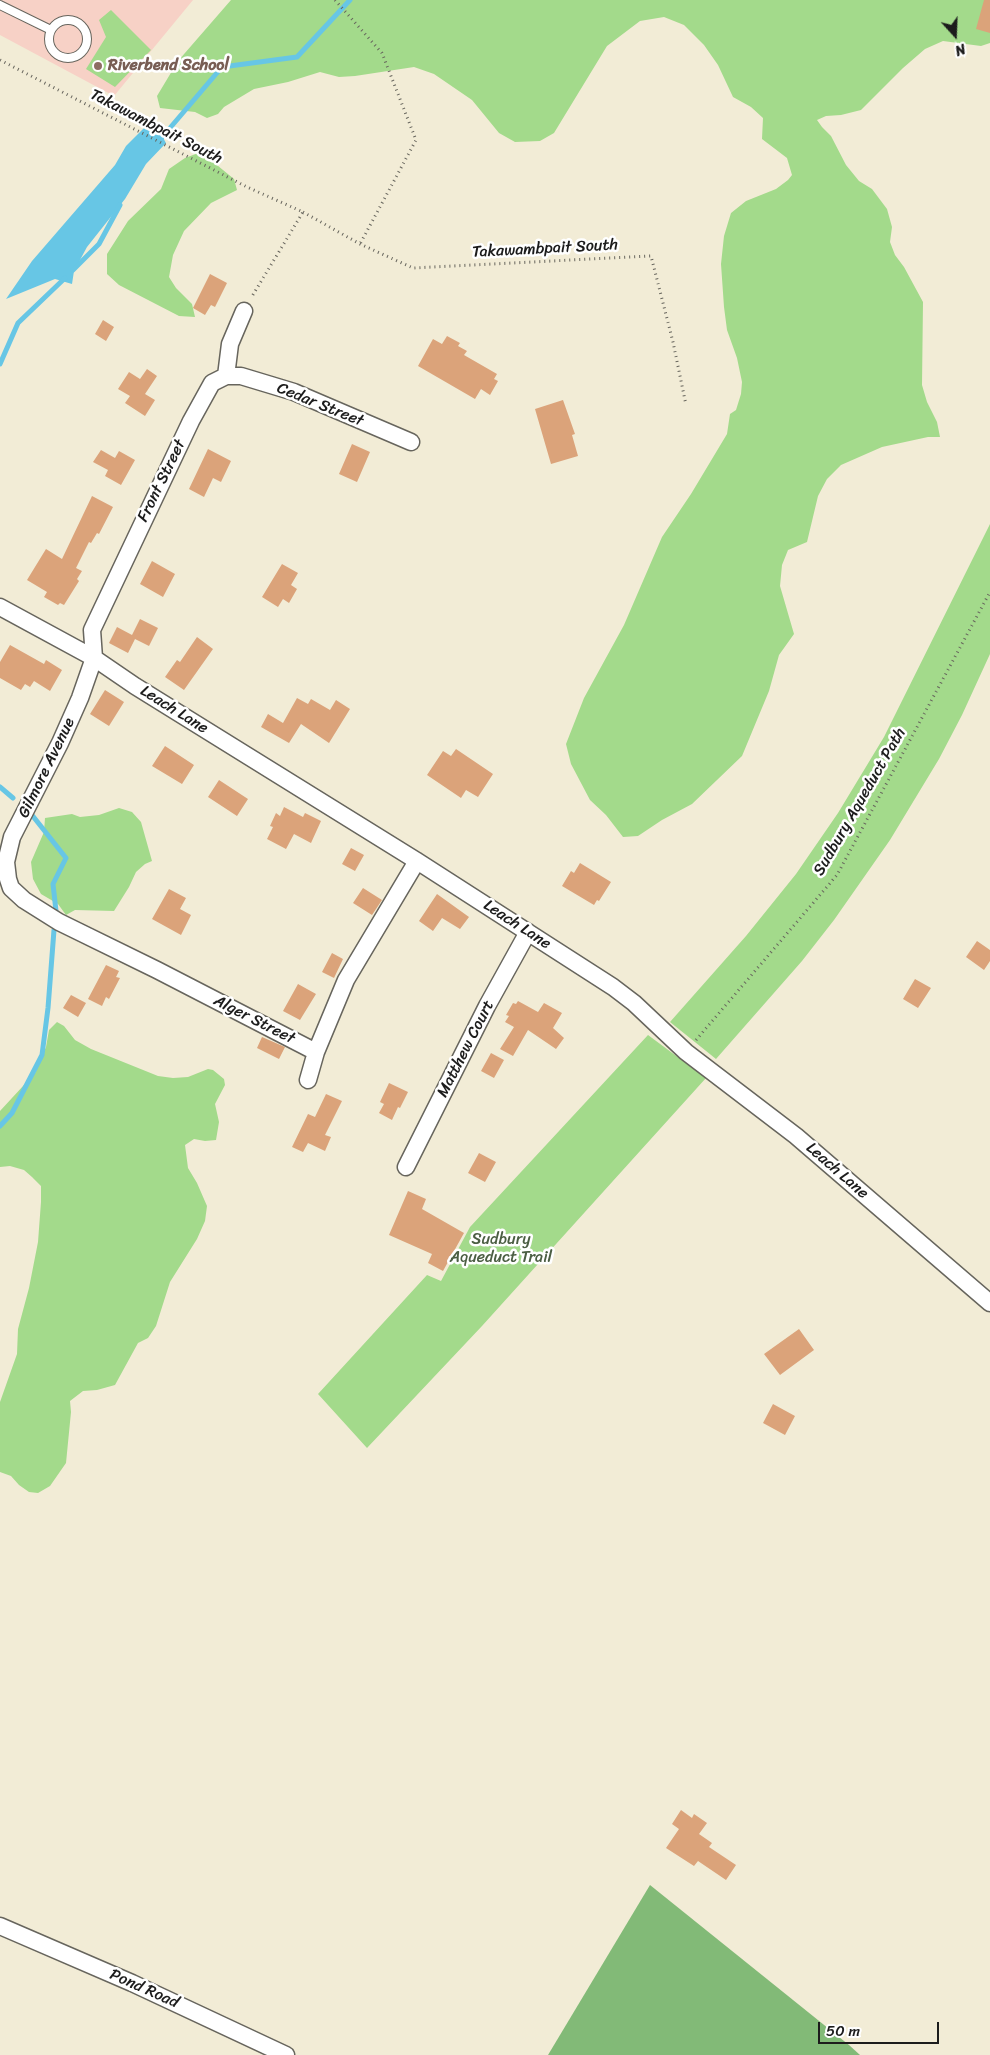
<!DOCTYPE html>
<html>
<head>
<meta charset="utf-8">
<style>
  body { margin:0 }
  #map { position:relative; width:990px; height:2055px; overflow:hidden; background:#f2ecd6; font-family:Sriracha,sans-serif }
  canvas { display:block }
  .north { position:absolute; left:930px; top:10px; width:50px; height:50px; -webkit-text-stroke:4px #fff; paint-order:stroke; rotate:160deg; font-size:14px; font-weight:700; line-height:20px; text-align:center; color:#1c1c1c }
  .north::after { content:''; display:block; margin:auto; width:18px; height:22px; background:#1c1c1c; clip-path:polygon(50% 0,100% 100%,50% 72%,0 100%) }
  .scale { position:absolute; left:818px; top:2022px; width:121px; height:22px; box-sizing:border-box; border:2px solid #1c1c1c; border-top:0; padding-left:6px; font-size:15px; line-height:18px; white-space:nowrap; color:#1c1c1c; -webkit-text-stroke:4px #fff; paint-order:stroke }
</style>
</head>
<body>
<div id="map">
<canvas width="990" height="2055"></canvas>
<div class="north">N</div>
<div class="scale">50 m</div>
</div>
<script>
const context = document.querySelector('canvas').getContext('2d');
context.lineJoin = 'round';
function fill(path, color) { context.fillStyle = color; context.fill(path, 'evenodd'); }
const toPath = rows => new Path2D(rows.map(r => 'M' + r).join(''));
function stroke(path, color, width, dash) { context.strokeStyle = color; context.lineWidth = width; context.lineCap = dash ? 'butt' : 'round'; context.setLineDash(dash || []); context.stroke(path); }
function label(font, color, halo, rows, align = 'center') {
  context.font = font + ' Sriracha,sans-serif'; context.lineWidth = 5; context.setLineDash([]); context.textBaseline = 'middle'; context.strokeStyle = halo; context.fillStyle = color; for (const [text, x, y, turn = 0] of rows) {
    context.save(); context.translate(x, y); context.rotate((+turn || 0) * Math.PI / 180); context.textAlign = isNaN(turn) ? turn : align; if (halo) context.strokeText(text, 0, 0); context.fillText(text, 0, 0); context.restore();
  }
}
fill(toPath([
  [0,0,193,0,114,96,0,35]
]), '#f7d1c6');
fill(toPath([
  [231,0,990,0,990,43,981,46,943,41,925,49,903,68,861,110,841,115,826,116,817,120,822,127,831,136,846,165,859,181,872,189,887,209,892,227,890,242,895,255,904,267,923,302,922,385,927,402,937,422,940,437,928,437,882,447,841,465,827,479,818,496,807,542,788,550,782,565,780,586,794,634,779,655,769,691,742,756,692,804,662,820,638,836,623,837,606,815,590,800,571,764,566,744,584,698,624,625,662,537,691,494,727,434,730,414,736,410,741,394,742,382,737,358,727,330,724,307,721,264,724,236,731,213,746,201,776,189,788,180,792,175,787,158,762,139,763,118,751,107,733,97,718,65,704,45,684,25,664,17,640,21,607,46,554,133,540,141,515,142,499,133,472,100,434,74,414,67,355,76,339,77,320,72,288,82,254,89,224,107,218,114,207,118,195,112,160,108,157,96,178,61],
  [111,10,151,50,115,87,86,69,106,37,99,20],
  [201,152,234,179,237,190,211,203,184,231,173,255,169,277,176,288,192,304,195,317,179,316,119,285,107,274,107,254,128,221,161,189,169,169,185,158],
  [990,524,990,654,962,715,939,759,890,840,834,920,802,961,716,1059,670,1022,746,936,796,874,838,813,884,737],
  [119,808,132,812,141,822,152,861,145,864,136,872,129,887,114,911,75,910,66,915,58,904,41,894,33,879,31,862,44,832,45,818,72,814,80,817,99,815],
  [57,1022,64,1026,75,1040,91,1049,158,1076,173,1078,188,1077,208,1069,213,1070,224,1079,225,1085,215,1104,219,1122,216,1140,205,1141,194,1139,185,1145,188,1168,197,1183,207,1206,205,1221,197,1239,170,1282,156,1326,148,1338,138,1343,115,1385,97,1390,83,1391,70,1401,71,1412,66,1463,50,1486,38,1493,29,1492,19,1485,11,1476,0,1472,0,1402,17,1354,18,1329,29,1288,38,1242,41,1202,41,1186,32,1177,24,1170,10,1166,0,1167,0,1111,35,1073,46,1047,49,1030],
  [648,1035,706,1078,482,1326,367,1448,318,1394,427,1275,441,1281,470,1227]
]), '#a3da8b');
fill(toPath([
  [650,1885,849,2045,860,2055,548,2055]
]), '#82ba77');
fill(toPath([
  [145,127,158,129,166,143,146,164,125,199,87,247,74,271,72,284,55,279,6,299,32,261,115,165,126,146]
]), '#67c6e5');
stroke(toPath([
  [158,142,222,67,297,57,350,0],
  [73,270,99,244,120,205],
  [0,364,18,323,65,278],
  [0,787,13,798],
  [32,815,66,858,53,884,56,911],
  [0,1126,12,1113,42,1055,48,1008,54,930]
]), '#67c6e5', 5);
fill(toPath([
  [984,0,990,0,990,33,976,29],
  [210,274,227,283,215,307,211,305,205,315,193,308],
  [103,320,114,327,106,341,95,334],
  [447,336,460,343,458,346,467,351,464,355,497,374,494,379,498,381,490,395,481,389,475,399,418,366,433,339,442,344],
  [147,369,157,376,145,394,155,400,145,416,125,403,130,396,118,389,129,372,140,379],
  [563,400,575,434,572,435,578,456,551,464,535,409],
  [352,444,370,452,357,482,339,474],
  [208,449,231,461,221,482,213,478,204,497,189,489],
  [101,450,115,458,119,451,135,460,121,485,105,476,108,470,93,462],
  [92,496,113,507,99,534,97,533,91,543,89,542,76,568,82,571,77,579,79,581,64,605,60,603,58,605,44,597,47,592,27,580,46,549,62,559],
  [152,561,175,574,163,597,140,584],
  [282,564,298,573,291,585,297,589,289,603,283,599,278,607,262,597],
  [140,619,158,628,149,646,135,639,128,653,109,643,117,627,132,635],
  [197,637,213,649,184,690,165,677,177,660,180,662],
  [10,645,44,664,46,660,62,670,50,691,34,681,30,687,25,684,21,690,0,678,0,662],
  [105,690,124,702,109,726,90,714],
  [297,698,308,704,311,699,330,710,336,700,350,709,329,743,301,724,289,743,261,727,268,714,283,723],
  [165,746,194,765,182,784,152,766],
  [456,749,493,774,478,797,466,790,461,798,427,775,443,751,451,756],
  [219,780,248,799,237,816,208,797],
  [284,807,303,817,305,813,321,821,311,843,294,834,286,849,267,839,273,827,270,826,276,813,280,816],
  [351,848,364,855,355,871,342,864],
  [580,863,611,882,599,901,597,900,594,905,562,886,571,871,574,873],
  [363,888,382,900,372,915,353,903],
  [169,889,186,898,180,909,191,915,181,935,152,919],
  [437,894,469,917,460,929,442,918,433,931,419,921],
  [977,941,990,950,990,961,984,970,966,957],
  [332,953,343,959,334,978,322,972],
  [106,965,119,971,116,977,120,978,109,999,106,997,102,1006,88,999],
  [915,979,931,988,918,1008,903,999],
  [298,984,316,994,300,1020,283,1011],
  [71,995,86,1003,78,1017,63,1008],
  [518,1001,538,1012,544,1003,562,1013,553,1028,564,1038,556,1049,528,1030,513,1056,500,1049,514,1027,505,1022,509,1016,506,1015,513,1003,516,1004],
  [262,1037,285,1047,279,1059,257,1048],
  [491,1053,504,1060,494,1078,481,1071],
  [389,1083,408,1092,400,1108,398,1107,392,1120,379,1113,384,1104,380,1102],
  [326,1094,342,1101,325,1135,331,1137,325,1151,308,1143,303,1152,292,1147,308,1114,315,1117],
  [479,1153,496,1162,485,1182,468,1173],
  [408,1191,426,1199,422,1209,464,1233,443,1271,428,1263,432,1254,389,1235],
  [799,1329,814,1350,780,1375,764,1354],
  [773,1404,795,1416,785,1435,763,1423],
  [681,1810,692,1818,694,1814,707,1823,699,1834,712,1843,709,1847,736,1865,726,1880,698,1861,694,1866,666,1848,679,1829,672,1824]
]), '#dba37a');
const lane = toPath([
  [0,5,51,30],
  '49 39a19 19 0 1 1 38 0a19 19 0 1 1-38 0Z'
]);
const street = toPath([
  [226,376,230,344,244,311],
  [0,607,94,658,135,686,417,861,613,987,634,1003,686,1052,796,1136,990,1303],
  [316,1052,157,970,59,922,24,900,11,888,8,879,6,862,12,837,60,743,80,698,94,658,92,630,191,421,212,383,226,376,241,376,294,392,411,442],
  [308,1080,316,1052,346,980,417,861],
  [406,1167,487,1006,528,932],
  [0,1926,132,1983,286,2055]
]);
stroke(lane, '#67655d', 10);
stroke(street, '#67655d', 19);
stroke(toPath([
  [335,0,382,53,416,140,360,244],
  [0,60,247,187,303,212,251,298],
  [303,212,360,244,413,268,651,256,673,342,686,405],
  [696,1040,837,875,990,592]
]), '#67655d', 3, [1, 4]);
stroke(lane, '#fff', 8);
stroke(street, '#fff', 16);
for (const [x, y, r, color] of [
  [98,66,5,"#8d6e63"]
]) { const dot = new Path2D(); dot.arc(x, y, r, 0, 2 * Math.PI); context.fillStyle = color; context.fill(dot); stroke(dot, '#fff', 2); }
label('bold 16px', '#785e54', '#fff', [
  ["Riverbend School",108,66]
], 'left');
label('16px', '#1c1c1c', '#fff', [
  ["Takawambpait South",156,127,27],
  ["Takawambpait South",545,249,-3],
  ["Cedar Street",320,405,22],
  ["Front Street",162,481,-64],
  ["Leach Lane",174,710,32],
  ["Gilmore Avenue",47,768,-64],
  ["Sudbury Aqueduct Path",860,802,-60],
  ["Leach Lane",517,925,33],
  ["Alger Street",254,1020,27],
  ["Matthew Court",466,1049,-63],
  ["Leach Lane",837,1171,41],
  ["Pond Road",144,1989,24]
]);
label('16px', '#4b5e43', '#fff', [
  ["Sudbury",501,1240],
  ["Aqueduct Trail",501,1258]
]);
</script>
</body>
</html>
